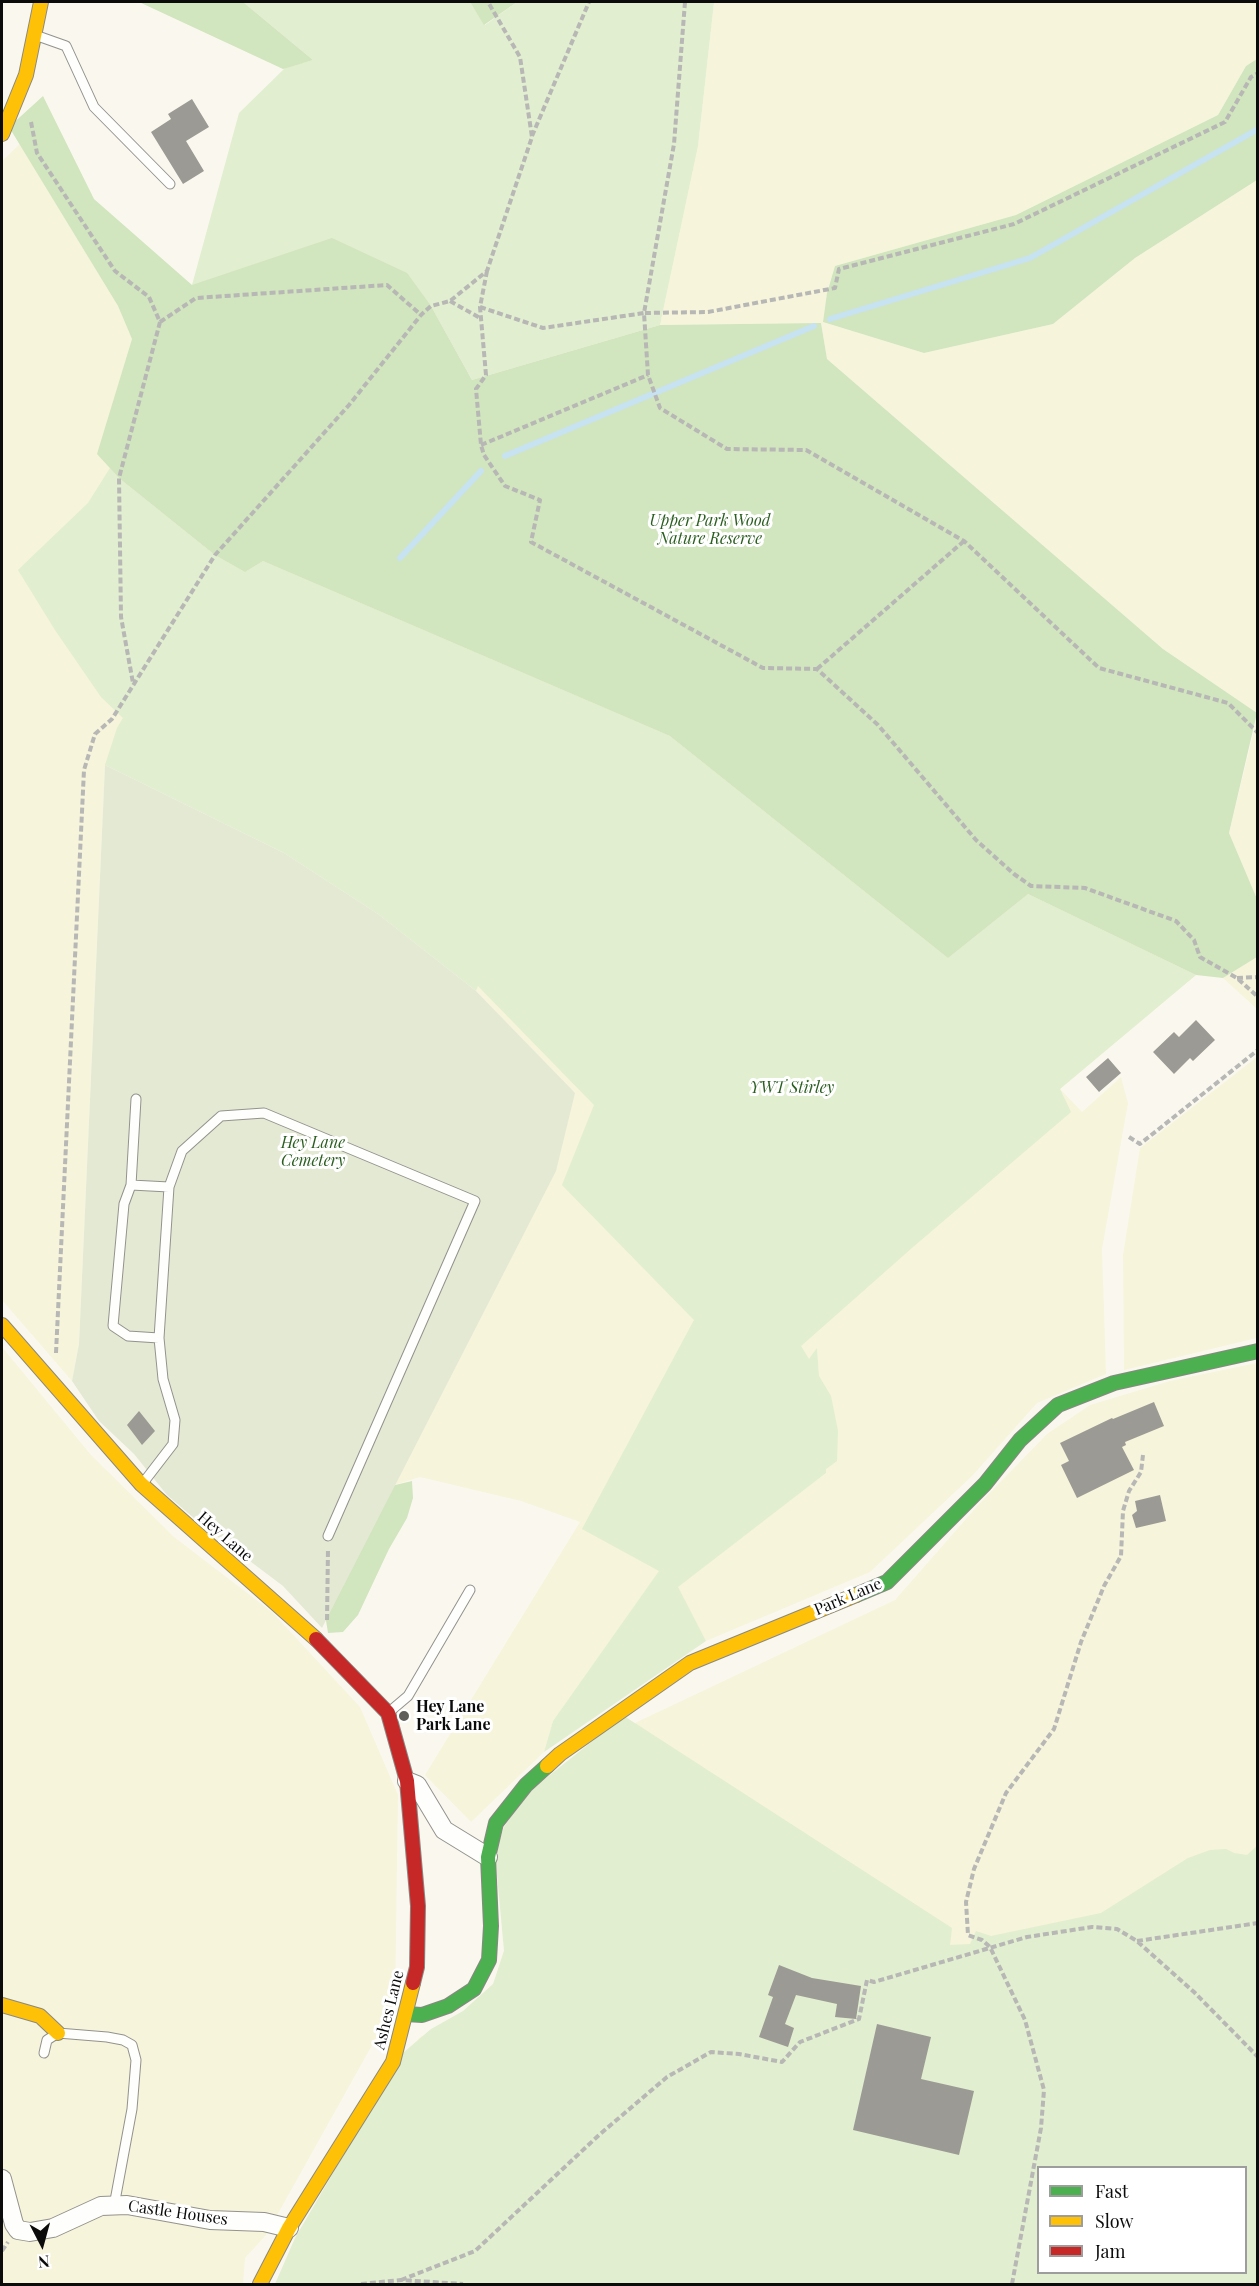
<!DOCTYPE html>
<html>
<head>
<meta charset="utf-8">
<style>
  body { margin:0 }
  #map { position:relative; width:1259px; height:2286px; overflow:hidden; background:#faf8ee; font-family:"Playfair Display",serif }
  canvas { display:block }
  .frame { position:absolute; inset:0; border:3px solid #0b0b0b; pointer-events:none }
  .legend { position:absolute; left:1037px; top:2166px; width:210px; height:108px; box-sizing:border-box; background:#fff; border:2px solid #9d9d9d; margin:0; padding:8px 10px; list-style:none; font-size:18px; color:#0b0b0b }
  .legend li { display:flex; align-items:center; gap:12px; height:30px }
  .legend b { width:30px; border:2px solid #9d9d9d }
  .north { position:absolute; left:12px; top:2214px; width:60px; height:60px; -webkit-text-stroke:4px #fff; paint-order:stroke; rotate:174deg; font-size:16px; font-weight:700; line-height:24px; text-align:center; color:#0b0b0b }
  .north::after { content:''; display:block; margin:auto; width:21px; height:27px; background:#0b0b0b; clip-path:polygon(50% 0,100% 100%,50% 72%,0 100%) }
</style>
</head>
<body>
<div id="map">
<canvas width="1259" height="2286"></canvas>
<div class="frame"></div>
<ul class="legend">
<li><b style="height:8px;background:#4caf50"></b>Fast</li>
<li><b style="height:8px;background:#ffc107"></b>Slow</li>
<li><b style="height:8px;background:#c62828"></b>Jam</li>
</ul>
<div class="north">N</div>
</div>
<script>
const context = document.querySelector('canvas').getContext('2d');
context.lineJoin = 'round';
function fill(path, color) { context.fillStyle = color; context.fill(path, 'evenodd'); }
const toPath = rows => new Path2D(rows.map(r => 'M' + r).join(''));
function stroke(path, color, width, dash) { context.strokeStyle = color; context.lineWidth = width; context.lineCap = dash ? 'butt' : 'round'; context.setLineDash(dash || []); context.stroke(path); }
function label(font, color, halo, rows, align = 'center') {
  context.font = font + ' "Playfair Display",serif'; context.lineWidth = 6; context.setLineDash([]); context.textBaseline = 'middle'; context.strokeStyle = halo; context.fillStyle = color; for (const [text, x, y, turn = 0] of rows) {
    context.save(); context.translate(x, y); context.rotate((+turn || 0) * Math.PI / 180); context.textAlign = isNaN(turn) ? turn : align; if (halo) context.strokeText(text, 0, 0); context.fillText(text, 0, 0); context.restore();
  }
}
fill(toPath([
  [714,2,1257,2,1257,59,1246,66,1218,115,1016,215,835,266,828,288,823,322,924,353,1053,324,1135,258,1257,180,1257,713,1163,649,827,359,821,323,660,325,698,146],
  [20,144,118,306,132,339,98,454,119,478,1028,894,1196,975,1060,1089,1082,1112,1121,1077,1128,1103,1102,1249,1106,1374,1037,1403,973,1475,870,1572,706,1641,677,1587,826,1473,817,1349,553,1721,544,1752,471,1822,425,1775,580,1522,521,1501,420,1477,391,1486,575,1094,476,991,509,883,105,765,79,1344,72,1381,2,1300,2,161],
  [1256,722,1258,723,1257,899,1229,833],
  [1257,957,1257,1009,1223,978],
  [1257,1057,1257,1338,1124,1370,1123,1255,1140,1148],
  [2,1347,91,1455,174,1537,272,1612,360,1707,398,1795,395,2004,266,2235,245,2258,243,2284,2,2284],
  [1257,1363,1257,2284,284,2284,419,2038,460,2014,494,1983,504,1950,567,1776,637,1722,895,1600,980,1503,1047,1434,1090,1405,1170,1381],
  [1038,2168,1246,2168,1246,2272,1038,2272]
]), '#f6f4db');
fill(toPath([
  [243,2,470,2,485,25,517,2,714,2,698,146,660,325,472,380,431,306,192,285,239,113,286,67,313,60],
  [110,468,119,478,215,555,245,572,263,561,670,736,948,958,1028,894,1196,975,1060,1089,1071,1112,913,1247,801,1346,809,1359,817,1348,819,1376,831,1396,838,1431,837,1461,826,1469,826,1473,678,1587,706,1641,544,1752,553,1721,659,1571,582,1529,694,1320,562,1185,594,1105,478,986,476,991,378,914,284,853,105,765,117,728,123,718,101,697,55,630,18,570,88,503],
  [624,1716,952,1928,950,1945,970,1944,976,1931,991,1936,1101,1913,1188,1858,1210,1850,1226,1849,1234,1853,1247,1855,1257,1846,1257,2284,275,2284,295,2238,404,2052,431,2029,463,2011,493,1984,504,1951,495,1853,504,1827,526,1794],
  [1038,2168,1246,2168,1246,2272,1038,2272]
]), '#e1eecf');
fill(toPath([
  [139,2,243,2,313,60,283,69],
  [470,2,517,2,484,25],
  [1257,59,1257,180,1135,258,1053,324,924,353,823,322,827,293,835,266,1016,215,1218,115,1246,66],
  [43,96,94,199,192,285,332,238,407,273,431,306,472,380,660,325,821,323,827,359,1163,649,1257,713,1229,833,1257,899,1257,957,1223,978,1196,975,1028,894,948,958,670,736,263,561,245,572,215,555,119,478,97,454,132,339,118,306,9,127],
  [412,1481,413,1498,407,1518,389,1549,358,1615,343,1632,328,1633,325,1614,391,1486]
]), '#d1e5be');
fill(toPath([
  [105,765,284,853,378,914,476,991,575,1093,556,1171,322,1628,283,1586,202,1525,167,1495,134,1454,99,1421,72,1381,79,1344]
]), '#e4e9d3');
stroke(toPath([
  [830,319,1030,258,1258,129],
  [505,456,814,326],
  [400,558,481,471]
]), '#c7e2f1', 6);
fill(toPath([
  [192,99,209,127,186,141,204,171,183,184,151,132,171,119,168,114],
  [1196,1020,1215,1040,1193,1061,1190,1058,1174,1074,1153,1052,1174,1032,1179,1037],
  [1108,1058,1121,1073,1099,1092,1086,1077],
  [1154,1402,1164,1426,1125,1442,1126,1445,1122,1447,1134,1470,1077,1498,1061,1465,1069,1461,1060,1443,1112,1418,1113,1419],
  [139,1411,155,1431,142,1445,127,1425],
  [1160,1495,1166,1521,1136,1528,1132,1515,1137,1511,1135,1501],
  [779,1965,812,1978,861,1986,856,2019,835,2017,837,2004,796,1995,785,2024,794,2028,788,2047,759,2037,773,1997,768,1995],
  [877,2024,931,2037,921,2079,974,2091,959,2155,853,2130]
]), '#9c9a95');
const lane = toPath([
  [35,35,66,46,94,107,170,184],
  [131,1185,136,1099],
  [169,1187,182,1151,221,1116,264,1113,475,1201,328,1536],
  [143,1483,173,1444,175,1420,163,1379,159,1338,169,1187,131,1185,124,1204,113,1326,128,1336,159,1338],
  [388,1713,408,1696,470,1590],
  [44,2053,47,2040,58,2033,107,2037,123,2040,132,2045,136,2060,132,2109,114,2206]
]);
const street = toPath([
  [407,1781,417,1785,444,1830,488,1857],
  [2,2179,14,2224,18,2230,30,2232,53,2228,101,2206,127,2205,210,2220,264,2222,289,2228]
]);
const fast = toPath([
  [856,1595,887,1582,985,1484,1020,1440,1058,1405,1114,1383,1258,1351],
  [406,2014,422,2015,448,2006,474,1989,489,1960,491,1926,488,1857,496,1823,526,1785,547,1766]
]);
const slow = toPath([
  [2,134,26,75,41,2],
  [2,1325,141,1484,316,1639],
  [547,1766,560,1754,690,1663,856,1595],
  [2,2005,40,2016,58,2033],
  [260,2284,289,2228,393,2062,413,1983]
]);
const jam = toPath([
  [316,1639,388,1713,407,1781,418,1906,417,1967,413,1983]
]);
stroke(lane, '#93928d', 11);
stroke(street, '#93928d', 20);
stroke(fast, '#898884', 16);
stroke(slow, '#898884', 16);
stroke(jam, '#898884', 16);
stroke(toPath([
  [685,2,674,144,644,313,708,312,835,288,839,269,1014,224,1225,122,1251,77,1258,73],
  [31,122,37,153,115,271,149,297,160,322,119,478,121,617,133,683],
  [532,136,589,2],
  [487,271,480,307,486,375,476,389,481,445,484,455,505,486,540,500,531,542,763,668,817,669,878,725,976,840,1014,874,1031,886,1085,888,1176,921,1194,940,1200,957,1237,978,1258,997],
  [450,301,480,318],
  [480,307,543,328,644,313,648,375,660,408,727,449,806,450,964,541,1099,668,1228,703,1258,733],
  [160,322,196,298,387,285,421,315],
  [481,445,648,375],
  [817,669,964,541],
  [1237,978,1258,977],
  [1129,1137,1140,1144,1258,1050],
  [56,1353,84,770,95,734,112,719,215,555,349,405,421,315,431,306,450,301,487,271,532,137,520,57,488,2],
  [327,1620,328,1549],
  [1137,1941,1258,1923],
  [2,2251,8,2242],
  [401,2280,475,2251,599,2135,667,2077,711,2052,739,2054,782,2062,800,2042,859,2019,867,1980,874,1982,1027,1937,1092,1927,1117,1929,1137,1941,1194,1992,1258,2057],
  [361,2284,401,2280,463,2284],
  [1012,2284,1041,2128,1044,2090,1025,2020,990,1947,982,1940,968,1935,966,1902,974,1869,1006,1793,1054,1729,1081,1642,1104,1586,1121,1556,1123,1511,1129,1491,1141,1472,1143,1455]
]), '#b7b7b5', 4, [6, 3]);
stroke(lane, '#fefefc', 9);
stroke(street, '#fefefc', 18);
stroke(fast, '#4caf50', 14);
stroke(slow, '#ffc107', 14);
stroke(jam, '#c62828', 14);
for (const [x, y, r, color] of [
  [404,1716,6,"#5f5e5a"]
]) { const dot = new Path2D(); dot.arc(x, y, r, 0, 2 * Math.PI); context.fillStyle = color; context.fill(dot); stroke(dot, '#fff', 2); }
label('italic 16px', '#2a5e1f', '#fff', [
  ["Upper Park Wood",710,521],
  ["Nature Reserve",710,539],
  ["YWT Stirley",792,1088],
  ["Hey Lane",313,1143],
  ["Cemetery",313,1161]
]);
label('16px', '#0b0b0b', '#fff', [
  ["Hey Lane",225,1537,41],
  ["Park Lane",848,1597,-23],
  ["Ashes Lane",389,2010,-76],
  ["Castle Houses",178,2213,8]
]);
label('bold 16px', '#0b0b0b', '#fff', [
  ["Hey Lane",416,1707],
  ["Park Lane",416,1725]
], 'left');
</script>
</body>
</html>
